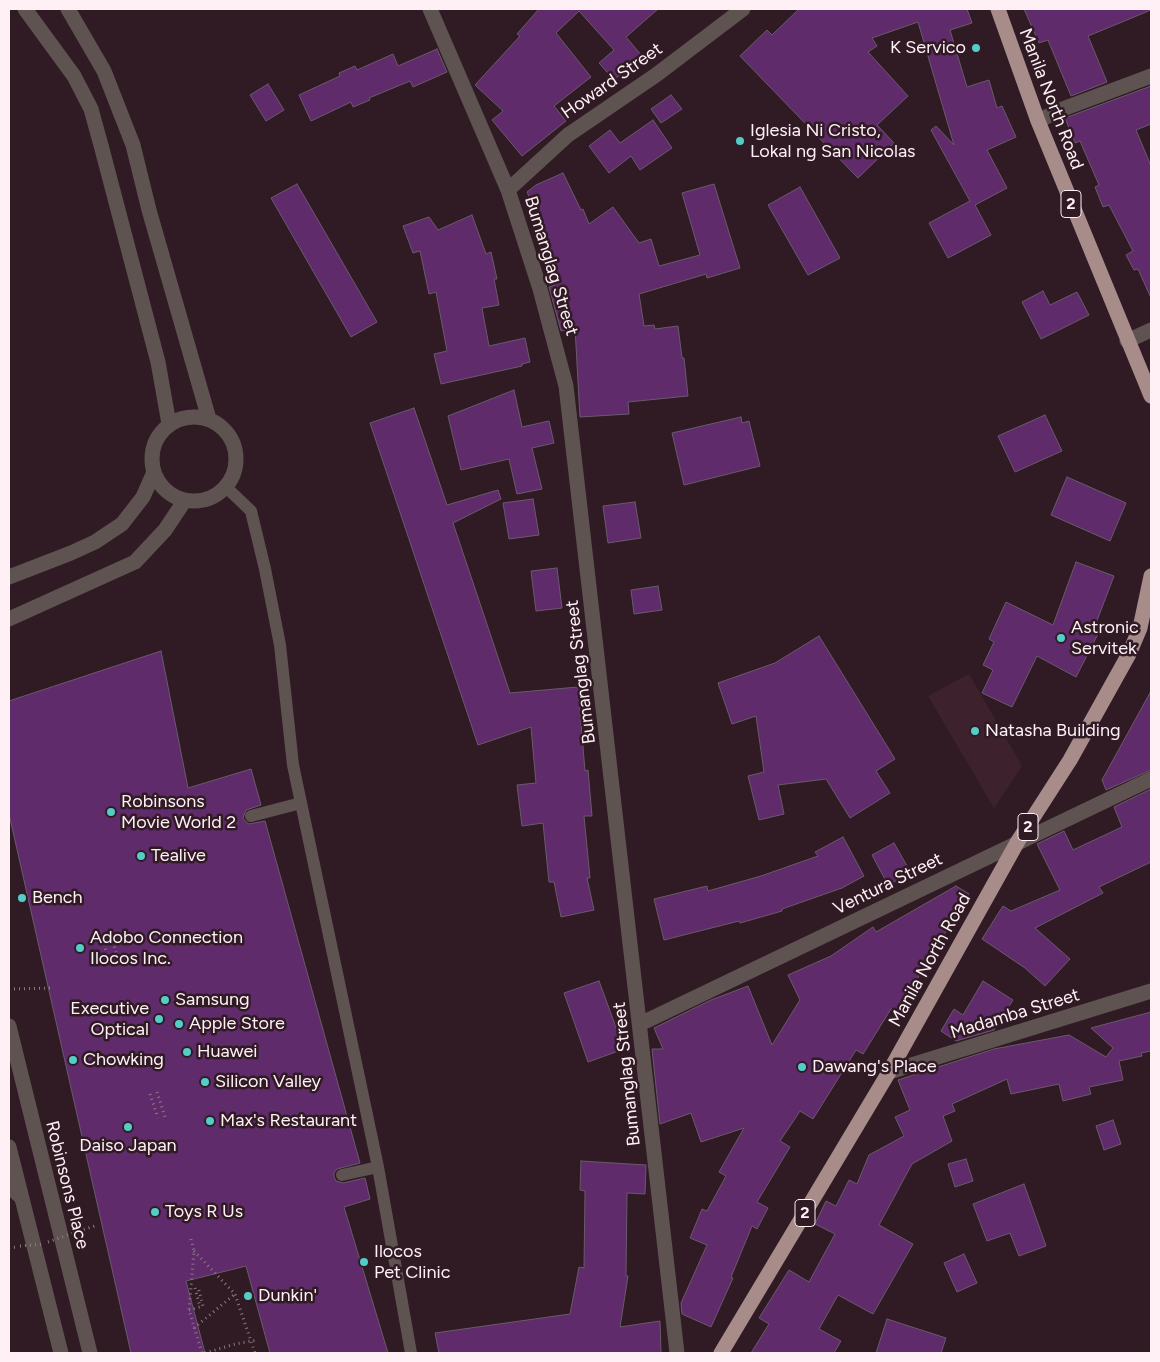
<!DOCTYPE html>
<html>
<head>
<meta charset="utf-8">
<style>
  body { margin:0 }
  #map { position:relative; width:1160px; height:1362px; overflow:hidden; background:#301b24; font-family:Figtree,sans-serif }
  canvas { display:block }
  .frame { position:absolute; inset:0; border:10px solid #fff0f6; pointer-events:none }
</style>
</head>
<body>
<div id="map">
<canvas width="1160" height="1362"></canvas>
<div class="frame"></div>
</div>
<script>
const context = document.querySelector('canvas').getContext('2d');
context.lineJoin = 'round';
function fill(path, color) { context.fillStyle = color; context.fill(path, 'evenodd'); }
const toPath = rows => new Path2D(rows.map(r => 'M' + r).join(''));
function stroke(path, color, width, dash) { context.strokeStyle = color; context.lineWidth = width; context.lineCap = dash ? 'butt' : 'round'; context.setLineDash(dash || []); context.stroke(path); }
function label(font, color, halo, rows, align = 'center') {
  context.font = font + ' Figtree,sans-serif'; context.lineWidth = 5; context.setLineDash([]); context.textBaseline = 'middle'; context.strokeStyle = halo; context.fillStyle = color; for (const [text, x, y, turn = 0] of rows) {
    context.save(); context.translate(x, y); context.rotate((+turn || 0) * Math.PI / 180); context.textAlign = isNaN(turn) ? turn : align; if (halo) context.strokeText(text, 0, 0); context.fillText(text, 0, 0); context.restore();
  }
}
fill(toPath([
  [969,674,1022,766,994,808,928,696]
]), '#3d222d');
const building = toPath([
  [539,9,658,9,626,37,642,56,614,80,599,63,614,50,579,11,556,33,591,77,554,106,566,121,522,156,492,120,503,111,475,85,520,36,517,34,539,9],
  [799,9,967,9,972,23,950,30,967,87,989,80,997,108,1002,106,1016,137,987,150,1007,188,975,205,991,235,948,258,929,223,970,201,931,130,936,126,954,145,918,22,872,38,877,46,868,52,908,96,877,125,894,143,858,178,740,56,767,30,772,35,799,9],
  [1024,9,1151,9,1151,10,1088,36,1107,82,1071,96,1048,40,1039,43,1024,9],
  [437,49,447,72,413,87,410,81,369,98,370,100,353,107,351,102,311,121,299,95,340,76,339,73,355,66,357,70,393,54,398,66,437,49],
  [268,84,284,110,266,121,250,95,268,84],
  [1151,86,1151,124,1136,130,1151,166,1151,298,1138,269,1134,270,1126,255,1133,251,1109,205,1103,207,1095,187,1099,185,1080,141,1075,143,1065,118,1151,86],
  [671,95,682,109,661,123,651,109,671,95],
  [653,120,672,148,640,170,631,156,609,173,589,146,610,130,620,143,653,120],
  [563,173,581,210,583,209,589,224,613,207,639,243,651,239,659,266,700,255,682,193,714,184,740,268,707,278,706,274,639,294,644,326,654,325,655,329,678,326,682,358,684,358,688,396,628,402,629,414,580,417,575,328,561,331,549,287,555,285,534,230,543,227,527,192,536,185,563,173],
  [297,184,377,322,351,337,271,198,297,184],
  [800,187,840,258,808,275,768,205,800,187],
  [472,215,486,254,491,252,497,279,494,279,499,305,482,308,489,346,525,338,530,362,522,364,522,366,441,384,434,354,447,351,436,292,429,294,420,251,413,253,403,226,429,217,438,230,472,215],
  [1043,291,1050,305,1077,292,1089,315,1041,339,1022,302,1043,291],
  [514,390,522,427,549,421,554,443,532,448,542,489,517,494,509,459,461,470,448,416,514,390],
  [414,408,447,505,498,490,501,499,453,523,510,693,578,687,585,771,588,770,592,816,584,816,590,878,587,878,594,910,561,917,554,882,549,882,543,823,522,826,517,785,536,783,531,727,478,745,370,423,414,408],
  [1045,415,1062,451,1015,472,998,436,1045,415],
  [741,417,742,423,749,421,760,466,684,485,672,433,741,417],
  [1067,477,1126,503,1110,541,1051,515,1067,477],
  [533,499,539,535,509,539,503,503,533,499],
  [635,502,641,538,608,543,603,506,635,502],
  [1076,562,1114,576,1093,631,1098,634,1076,677,1037,656,1012,707,982,693,993,670,983,665,994,642,989,639,1006,602,1053,625,1076,562],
  [557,568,562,608,536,611,531,571,557,568],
  [658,586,662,610,634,614,631,590,658,586],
  [819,636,895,759,876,771,890,793,850,818,826,779,778,785,784,814,759,820,748,776,764,772,756,716,732,724,718,683,775,663,819,636],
  [161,651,188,788,251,769,261,805,246,810,243,818,245,821,249,824,265,821,360,1163,337,1169,334,1173,334,1177,336,1181,343,1183,365,1178,370,1199,344,1207,388,1353,270,1353,246,1266,186,1281,205,1353,131,1353,9,814,9,701,161,651],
  [1151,691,1151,770,1106,790,1102,780,1151,691],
  [1151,789,1151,862,1099,887,1103,893,1035,928,1070,959,1045,986,1025,968,982,939,1003,906,1011,911,1060,890,1037,844,1064,831,1073,850,1122,827,1114,807,1151,789],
  [843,837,864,876,842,888,782,909,782,911,740,923,739,921,664,940,654,899,707,886,708,891,761,876,818,856,815,852,843,837],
  [894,843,911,873,888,885,872,855,894,843],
  [956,886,969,894,897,1012,891,1009,863,1054,856,1050,813,1119,800,1111,780,1141,790,1147,757,1202,768,1208,757,1229,752,1226,731,1277,733,1278,711,1327,682,1314,681,1303,707,1245,690,1238,702,1209,707,1211,726,1176,719,1172,744,1128,701,1142,691,1113,660,1124,652,1049,663,1049,654,1028,711,1000,748,986,772,1045,800,1000,788,975,831,956,873,927,876,932,956,886],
  [599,981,624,1049,588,1062,564,993,599,981],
  [983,981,1013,1000,994,1030,956,1041,941,1031,954,1009,963,1015,983,981],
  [1151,1012,1151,1051,1141,1053,1142,1056,1119,1061,1123,1080,1089,1087,1091,1094,1063,1101,1059,1084,1011,1094,1007,1079,952,1104,955,1111,943,1116,952,1141,912,1164,879,1225,913,1244,873,1314,838,1295,819,1329,841,1341,834,1353,751,1353,769,1324,759,1318,789,1270,809,1282,835,1234,815,1224,826,1201,836,1206,849,1180,857,1184,869,1155,904,1136,895,1117,910,1110,898,1080,994,1049,1069,1035,1106,1057,1113,1048,1091,1028,1151,1012],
  [1113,1120,1121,1144,1104,1150,1096,1126,1113,1120],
  [966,1159,973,1181,955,1187,948,1164,966,1159],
  [581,1161,646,1165,645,1194,627,1193,626,1276,628,1276,620,1327,660,1321,661,1353,439,1353,435,1333,570,1314,579,1267,584,1268,585,1191,580,1190,581,1161],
  [1024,1184,1046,1246,1019,1256,1010,1233,987,1241,973,1204,1024,1184],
  [964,1254,977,1283,957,1292,944,1263,964,1254],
  [887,1319,946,1338,941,1353,876,1353,887,1319]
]);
fill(building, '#5f2b6a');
stroke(building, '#6a5a6d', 1);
stroke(toPath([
  [111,932,117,958],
  [102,934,108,960],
  [9,989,53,988],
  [157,1092,165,1117],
  [150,1094,158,1118],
  [79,1231,98,1225],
  [191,1239,194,1251,189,1310,202,1353],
  [9,1248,17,1247],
  [194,1251,235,1294,255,1353],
  [195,1288,200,1307],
  [189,1310,203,1306,198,1287],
  [194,1328,235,1294]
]), '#8d7b83', 3, [1, 4]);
stroke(toPath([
  [226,487,251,511,265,569,280,645,293,765,378,1167,411,1353],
  [251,816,301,803],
  [342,1175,378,1167],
  [9,1182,10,1189,22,1200]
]), '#5f5352', 12);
stroke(toPath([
  [430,9,508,190,540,289,566,386,677,1353],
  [1038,121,1060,110,1151,76],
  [508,190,568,135,656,75,743,9],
  [1127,341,1151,330],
  [640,1024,1151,779],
  [889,1072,1151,991]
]), '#5f5352', 15);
stroke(toPath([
  [25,9,74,76,91,109,102,149,158,362,169,424],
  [68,9,104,71,133,145,149,210,209,419],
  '152 459a42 42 0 1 1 84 0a42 42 0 1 1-84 0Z',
  [9,577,71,553,95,542,122,524,143,497,154,472],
  [9,619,135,562,165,530,185,500],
  [9,1026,90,1353],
  [9,1147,61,1353]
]), '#5f5352', 15);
stroke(toPath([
  [998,9,1038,121,1151,396],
  [721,1353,889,1072,1018,841,1070,760,1129,654,1140,628,1151,576]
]), '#a78c8a', 15);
stroke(toPath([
  [48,1242,73,1233],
  [20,1246,44,1244],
  [205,1353,235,1344,257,1340]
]), '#8d7b83', 3, [1, 4]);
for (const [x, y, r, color] of [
  [976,48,5,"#54cdc8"],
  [740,141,5,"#54cdc8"],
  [1061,638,5,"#54cdc8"],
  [975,731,5,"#54cdc8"],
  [111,812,5,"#54cdc8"],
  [141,856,5,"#54cdc8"],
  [22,898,5,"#54cdc8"],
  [80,948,5,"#54cdc8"],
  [165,1000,5,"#54cdc8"],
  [159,1019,5,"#54cdc8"],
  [179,1024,5,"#54cdc8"],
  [187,1052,5,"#54cdc8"],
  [73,1060,5,"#54cdc8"],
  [802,1067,5,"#54cdc8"],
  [205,1082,5,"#54cdc8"],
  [210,1121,5,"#54cdc8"],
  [128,1127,5,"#54cdc8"],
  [155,1212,5,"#54cdc8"],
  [364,1262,5,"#54cdc8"],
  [248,1296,5,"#54cdc8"]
]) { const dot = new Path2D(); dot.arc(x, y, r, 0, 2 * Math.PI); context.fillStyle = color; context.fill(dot); stroke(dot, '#301b24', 2); }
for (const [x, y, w] of [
  [1071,204,20],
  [1028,827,20],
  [805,1213,20]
]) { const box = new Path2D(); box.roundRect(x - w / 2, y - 13.5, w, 27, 4); context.fillStyle = '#301b24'; context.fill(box); stroke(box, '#fff0f6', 1); }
label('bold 16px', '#fff0f6', null, [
  ["2",1071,204],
  ["2",1028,827],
  ["2",805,1213]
]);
label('18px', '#fff0f6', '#301b24', [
  ["K Servico",966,48,"right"],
  ["Iglesia Ni Cristo,",750,131],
  ["Lokal ng San Nicolas",750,152],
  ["Astronic",1071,628],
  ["Servitek",1071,649],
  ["Natasha Building",985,731],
  ["Robinsons",121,802],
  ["Movie World 2",121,823],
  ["Tealive",151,856],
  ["Bench",32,898],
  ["Adobo Connection",90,938],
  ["Ilocos Inc.",90,959],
  ["Samsung",175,1000],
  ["Executive",149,1009,"right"],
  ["Optical",149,1030,"right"],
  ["Apple Store",189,1024],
  ["Huawei",197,1052],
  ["Chowking",83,1060],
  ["Dawang's Place",812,1067],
  ["Silicon Valley",215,1082],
  ["Max's Restaurant",220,1121],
  ["Daiso Japan",128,1146,"center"],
  ["Toys R Us",165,1212],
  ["Ilocos",374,1252],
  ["Pet Clinic",374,1273],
  ["Dunkin'",258,1296]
], 'left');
label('18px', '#fff0f6', '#301b24', [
  ["Howard Street",612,81,-35],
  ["Manila North Road",1051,99,69],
  ["Bumanglag Street",551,266,73],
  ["Bumanglag Street",581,672,-97],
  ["Ventura Street",888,884,-26],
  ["Manila North Road",930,960,-61],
  ["Madamba Street",1015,1014,-17],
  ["Bumanglag Street",627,1074,-96],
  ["Robinsons Place",67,1185,76]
]);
</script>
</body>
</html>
